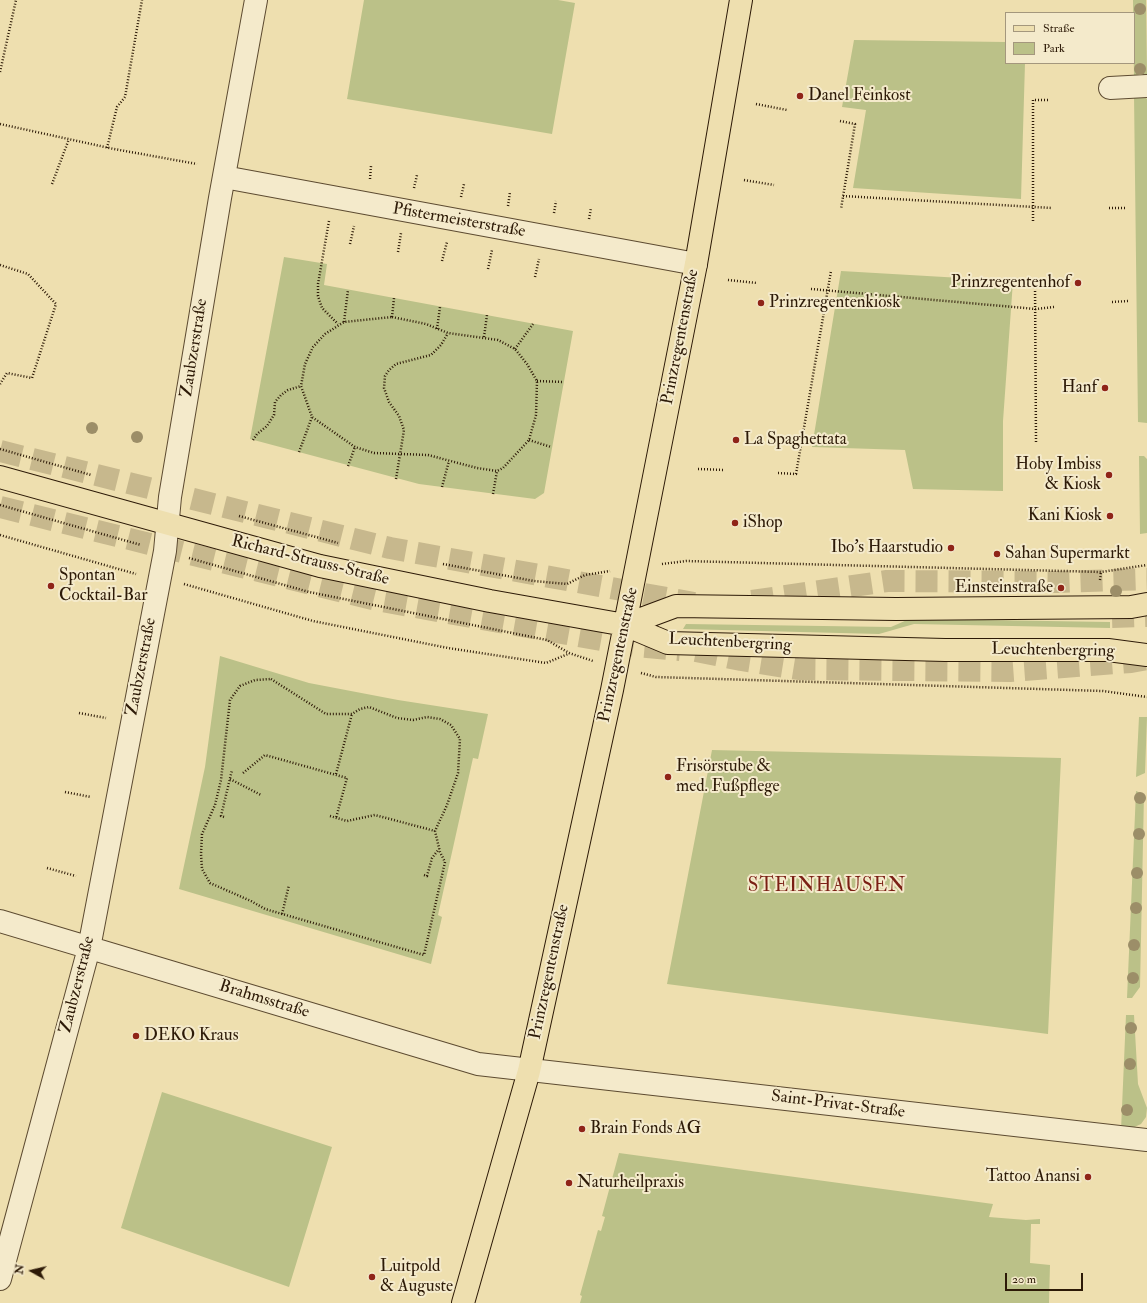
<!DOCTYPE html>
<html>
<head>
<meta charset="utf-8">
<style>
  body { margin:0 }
  #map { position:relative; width:1147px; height:1303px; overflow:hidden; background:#eedfaf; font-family:"IM FELL Double Pica",serif }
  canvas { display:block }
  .legend { position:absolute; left:1005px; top:12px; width:130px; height:52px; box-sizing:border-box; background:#f4eacb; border:1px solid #a4977d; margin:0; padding:5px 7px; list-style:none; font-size:12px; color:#2d1a07 }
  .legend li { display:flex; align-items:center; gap:8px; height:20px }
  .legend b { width:20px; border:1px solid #a4977d }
  .north { position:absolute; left:12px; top:1251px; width:40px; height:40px; -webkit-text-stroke:3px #f4eacb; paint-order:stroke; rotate:278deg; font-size:11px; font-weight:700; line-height:16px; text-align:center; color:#2d1a07 }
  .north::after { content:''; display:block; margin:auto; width:14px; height:18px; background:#2d1a07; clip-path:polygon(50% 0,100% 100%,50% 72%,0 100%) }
  .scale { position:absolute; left:1005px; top:1273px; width:78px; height:18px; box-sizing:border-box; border:2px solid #2d1a07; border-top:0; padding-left:5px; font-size:12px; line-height:14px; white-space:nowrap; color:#2d1a07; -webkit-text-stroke:3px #f4eacb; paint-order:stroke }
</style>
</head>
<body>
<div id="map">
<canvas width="1147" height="1303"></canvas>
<ul class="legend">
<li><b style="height:5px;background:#eedfaf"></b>Straße</li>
<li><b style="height:11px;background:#bbc188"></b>Park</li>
</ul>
<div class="north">N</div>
<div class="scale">20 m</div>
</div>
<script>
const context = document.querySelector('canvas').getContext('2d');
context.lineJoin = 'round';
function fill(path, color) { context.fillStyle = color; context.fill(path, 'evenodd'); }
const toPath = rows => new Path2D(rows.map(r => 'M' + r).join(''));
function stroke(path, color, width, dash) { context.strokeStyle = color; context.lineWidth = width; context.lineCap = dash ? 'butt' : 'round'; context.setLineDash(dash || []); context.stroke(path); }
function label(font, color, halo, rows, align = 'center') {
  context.font = font + ' "IM FELL Double Pica",serif'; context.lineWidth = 4; context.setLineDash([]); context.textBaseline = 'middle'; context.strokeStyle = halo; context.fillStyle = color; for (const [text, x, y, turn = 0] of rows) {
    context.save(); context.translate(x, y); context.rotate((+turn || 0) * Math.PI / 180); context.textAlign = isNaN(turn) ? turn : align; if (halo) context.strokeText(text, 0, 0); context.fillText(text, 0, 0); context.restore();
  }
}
fill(toPath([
  [364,0,558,0,575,3,552,134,347,99],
  [1133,0,1146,0,1147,74,1143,78,1134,78],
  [854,40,1006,42,1006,63,1025,63,1021,199,853,188,866,110,842,107],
  [1134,95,1142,95,1147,99,1147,423,1138,422],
  [284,257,327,264,324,285,573,331,544,493,535,499,419,484,250,439],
  [841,271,1013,281,1003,421,1003,491,913,489,905,450,812,447],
  [1139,456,1144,456,1147,459,1147,533,1140,534],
  [920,619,1110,622,1110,628,914,624,879,634,683,629,686,624,891,627,907,620],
  [220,656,309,683,398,700,488,714,478,759,473,758,438,915,442,917,431,964,179,889,205,767],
  [1139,717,1147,717,1145,773,1136,777],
  [712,750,1061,758,1048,1034,667,984],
  [1136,791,1144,794,1140,987,1132,998,1127,998],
  [1126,1015,1134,1015,1138,1084,1147,1108,1146,1117,1141,1124,1130,1129,1121,1130],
  [162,1092,332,1147,289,1287,121,1228],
  [619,1153,993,1204,989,1217,1026,1220,1040,1219,1040,1224,1031,1224,1030,1263,1050,1265,1049,1303,580,1303,582,1296,580,1295,598,1230,601,1231,605,1217,602,1216]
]), '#bbc188');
stroke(toPath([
  [0,451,390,548,694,603],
  [0,507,376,600,635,646,680,650],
  [752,601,887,581,1057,582,1147,579],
  [1112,617,1147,616],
  [696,651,741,660,798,669,1010,671,1131,662,1147,659]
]), '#c7b88d', 22, [22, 11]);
const minor = toPath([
  [1110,88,1147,86],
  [224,177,696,264],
  [0,921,478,1064,1147,1140],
  [0,1279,89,948,165,551,170,497,190,378,220,198,256,0]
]);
const major = toPath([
  [0,477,320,566,490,601,625,625,668,643,945,650,1108,650,1147,655],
  [625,625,676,606,896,609,1131,607,1147,604],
  [463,1303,529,1071,612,690,696,264,741,0]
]);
stroke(minor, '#5d4b31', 24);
stroke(major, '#2d1a07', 24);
stroke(toPath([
  [0,72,16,0],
  [756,104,787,110],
  [840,121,855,124,841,209],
  [0,124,114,149,197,164],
  [107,148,117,107,125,97,142,0],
  [370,179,371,166],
  [744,180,774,185],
  [52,184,69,139],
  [414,188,417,175],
  [843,196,1052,208],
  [461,197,464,184],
  [508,206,510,192],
  [1109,208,1127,208],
  [554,213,556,201],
  [589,219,591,208],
  [329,221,318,284,318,296,322,308,338,324],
  [1033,221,1033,100,1050,100],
  [350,244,354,226],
  [398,252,401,233],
  [442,261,447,242],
  [0,265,28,274,56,304,32,378,7,373,0,384],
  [488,269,492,250],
  [535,277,539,259],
  [728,280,757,283],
  [1035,282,1036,442],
  [811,289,1036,309,1054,307],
  [1112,302,1128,301],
  [392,317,426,324,448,333,498,340,515,349,527,364,537,381,536,415,529,440,503,468,497,471,477,468,428,455,374,453,355,447,312,417,301,386,305,364,313,347,325,334,344,322,392,317],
  [392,317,394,298],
  [344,322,348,290],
  [437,329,440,307],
  [484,337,487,315],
  [515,349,533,324],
  [537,381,563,382],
  [253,440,257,434,267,426,274,415,275,402,281,395,288,390,301,386],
  [529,440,551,447],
  [0,449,91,475],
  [299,452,312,417],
  [348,466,355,447],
  [698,469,725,470],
  [778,473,796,474,831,271],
  [396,479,404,430,399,416,389,402,384,388,385,376,389,370,396,364,431,355,441,345,448,333],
  [442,487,449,461],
  [493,494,497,471],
  [0,505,141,545],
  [239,516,338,543],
  [0,535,136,574],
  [189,558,309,592,547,640,569,653,593,661],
  [443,564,534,581,567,584,585,575,610,571],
  [662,564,686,561,1101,572,1147,565],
  [1100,580,1101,572],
  [184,584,313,621,448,648,546,663,568,654],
  [641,673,656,677,1103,691,1147,697],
  [271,679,326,714,352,714,360,709,369,707,397,718,413,720,427,717,440,719,451,725,460,739,458,773,447,805,435,831,440,852,445,862,424,955,265,909,251,901,210,883,202,869,201,854,202,834,215,805,221,780,230,700,240,686,255,680,271,679],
  [79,713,106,718],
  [243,773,265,755,347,778,336,818],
  [336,774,352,714],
  [230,779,261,795],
  [65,792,91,797],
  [330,816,347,821,375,815,435,831],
  [224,817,221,816,232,770],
  [47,868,76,876],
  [424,875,427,876,432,858,439,849],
  [282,914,289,885]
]), '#2d1a07', 2.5, [1, 2]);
stroke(minor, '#f4eacb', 22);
stroke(major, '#eedfaf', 22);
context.fillStyle = '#9c8e68';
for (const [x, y] of [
  [1140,9],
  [1140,69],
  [92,428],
  [137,437],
  [1116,591],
  [1140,798],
  [1139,834],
  [1137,873],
  [1136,908],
  [1134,945],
  [1133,978],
  [1131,1028],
  [1130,1064],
  [1127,1110]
]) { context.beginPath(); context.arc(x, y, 6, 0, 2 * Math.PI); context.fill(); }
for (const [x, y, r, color] of [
  [800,96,4,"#8f2418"],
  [1078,283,4,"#8f2418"],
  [761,303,4,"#8f2418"],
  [1105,388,4,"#8f2418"],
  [736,440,4,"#8f2418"],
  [1109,475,4,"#8f2418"],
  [1110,516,4,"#8f2418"],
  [735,523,4,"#8f2418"],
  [951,548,4,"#8f2418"],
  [997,554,4,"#8f2418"],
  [51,586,4,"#8f2418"],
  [1061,588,4,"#8f2418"],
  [668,777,4,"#8f2418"],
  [136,1036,4,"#8f2418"],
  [582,1129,4,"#8f2418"],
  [1088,1177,4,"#8f2418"],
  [569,1183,4,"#8f2418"],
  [372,1277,4,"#8f2418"]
]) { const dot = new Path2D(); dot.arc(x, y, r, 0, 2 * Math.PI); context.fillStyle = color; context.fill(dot); stroke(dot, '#f4eacb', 1.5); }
label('17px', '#2d1a07', '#f4eacb', [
  ["Danel Feinkost",808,96],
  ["Prinzregentenhof",1070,283,"right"],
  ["Prinzregentenkiosk",769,303],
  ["Hanf",1097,388,"right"],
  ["La Spaghettata",744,440],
  ["Hoby Imbiss",1101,465,"right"],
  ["& Kiosk",1101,485,"right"],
  ["Kani Kiosk",1102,516,"right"],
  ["iShop",743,523],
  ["Ibo's Haarstudio",943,548,"right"],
  ["Sahan Supermarkt",1005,554],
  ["Spontan",59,576],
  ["Cocktail-Bar",59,596],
  ["Einsteinstraße",1053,588,"right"],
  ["Frisörstube &",676,767],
  ["med. Fußpflege",676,787],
  ["DEKO Kraus",144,1036],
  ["Brain Fonds AG",590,1129],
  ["Tattoo Anansi",1080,1177,"right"],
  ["Naturheilpraxis",577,1183],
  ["Luitpold",380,1267],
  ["& Auguste",380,1287]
], 'left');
label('17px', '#2d1a07', '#f4eacb', [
  ["Pfistermeisterstraße",459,221,10],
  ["Prinzregentenstraße",681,337,-79],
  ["Zaubzerstraße",195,348,-81],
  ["Richard-Strauss-Straße",310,561,14],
  ["Leuchtenbergring",730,643,3],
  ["Leuchtenbergring",1053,651,1],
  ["Prinzregentenstraße",619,655,-78],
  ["Zaubzerstraße",142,667,-79],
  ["Prinzregentenstraße",550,972,-78],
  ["Zaubzerstraße",78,985,-76],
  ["Brahmsstraße",264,1000,17],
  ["Saint-Privat-Straße",838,1105,7]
]);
context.letterSpacing = '1px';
label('19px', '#7a1f14', '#f4eacb', [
  ["STEINHAUSEN",827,887]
]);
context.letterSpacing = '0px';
</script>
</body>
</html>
